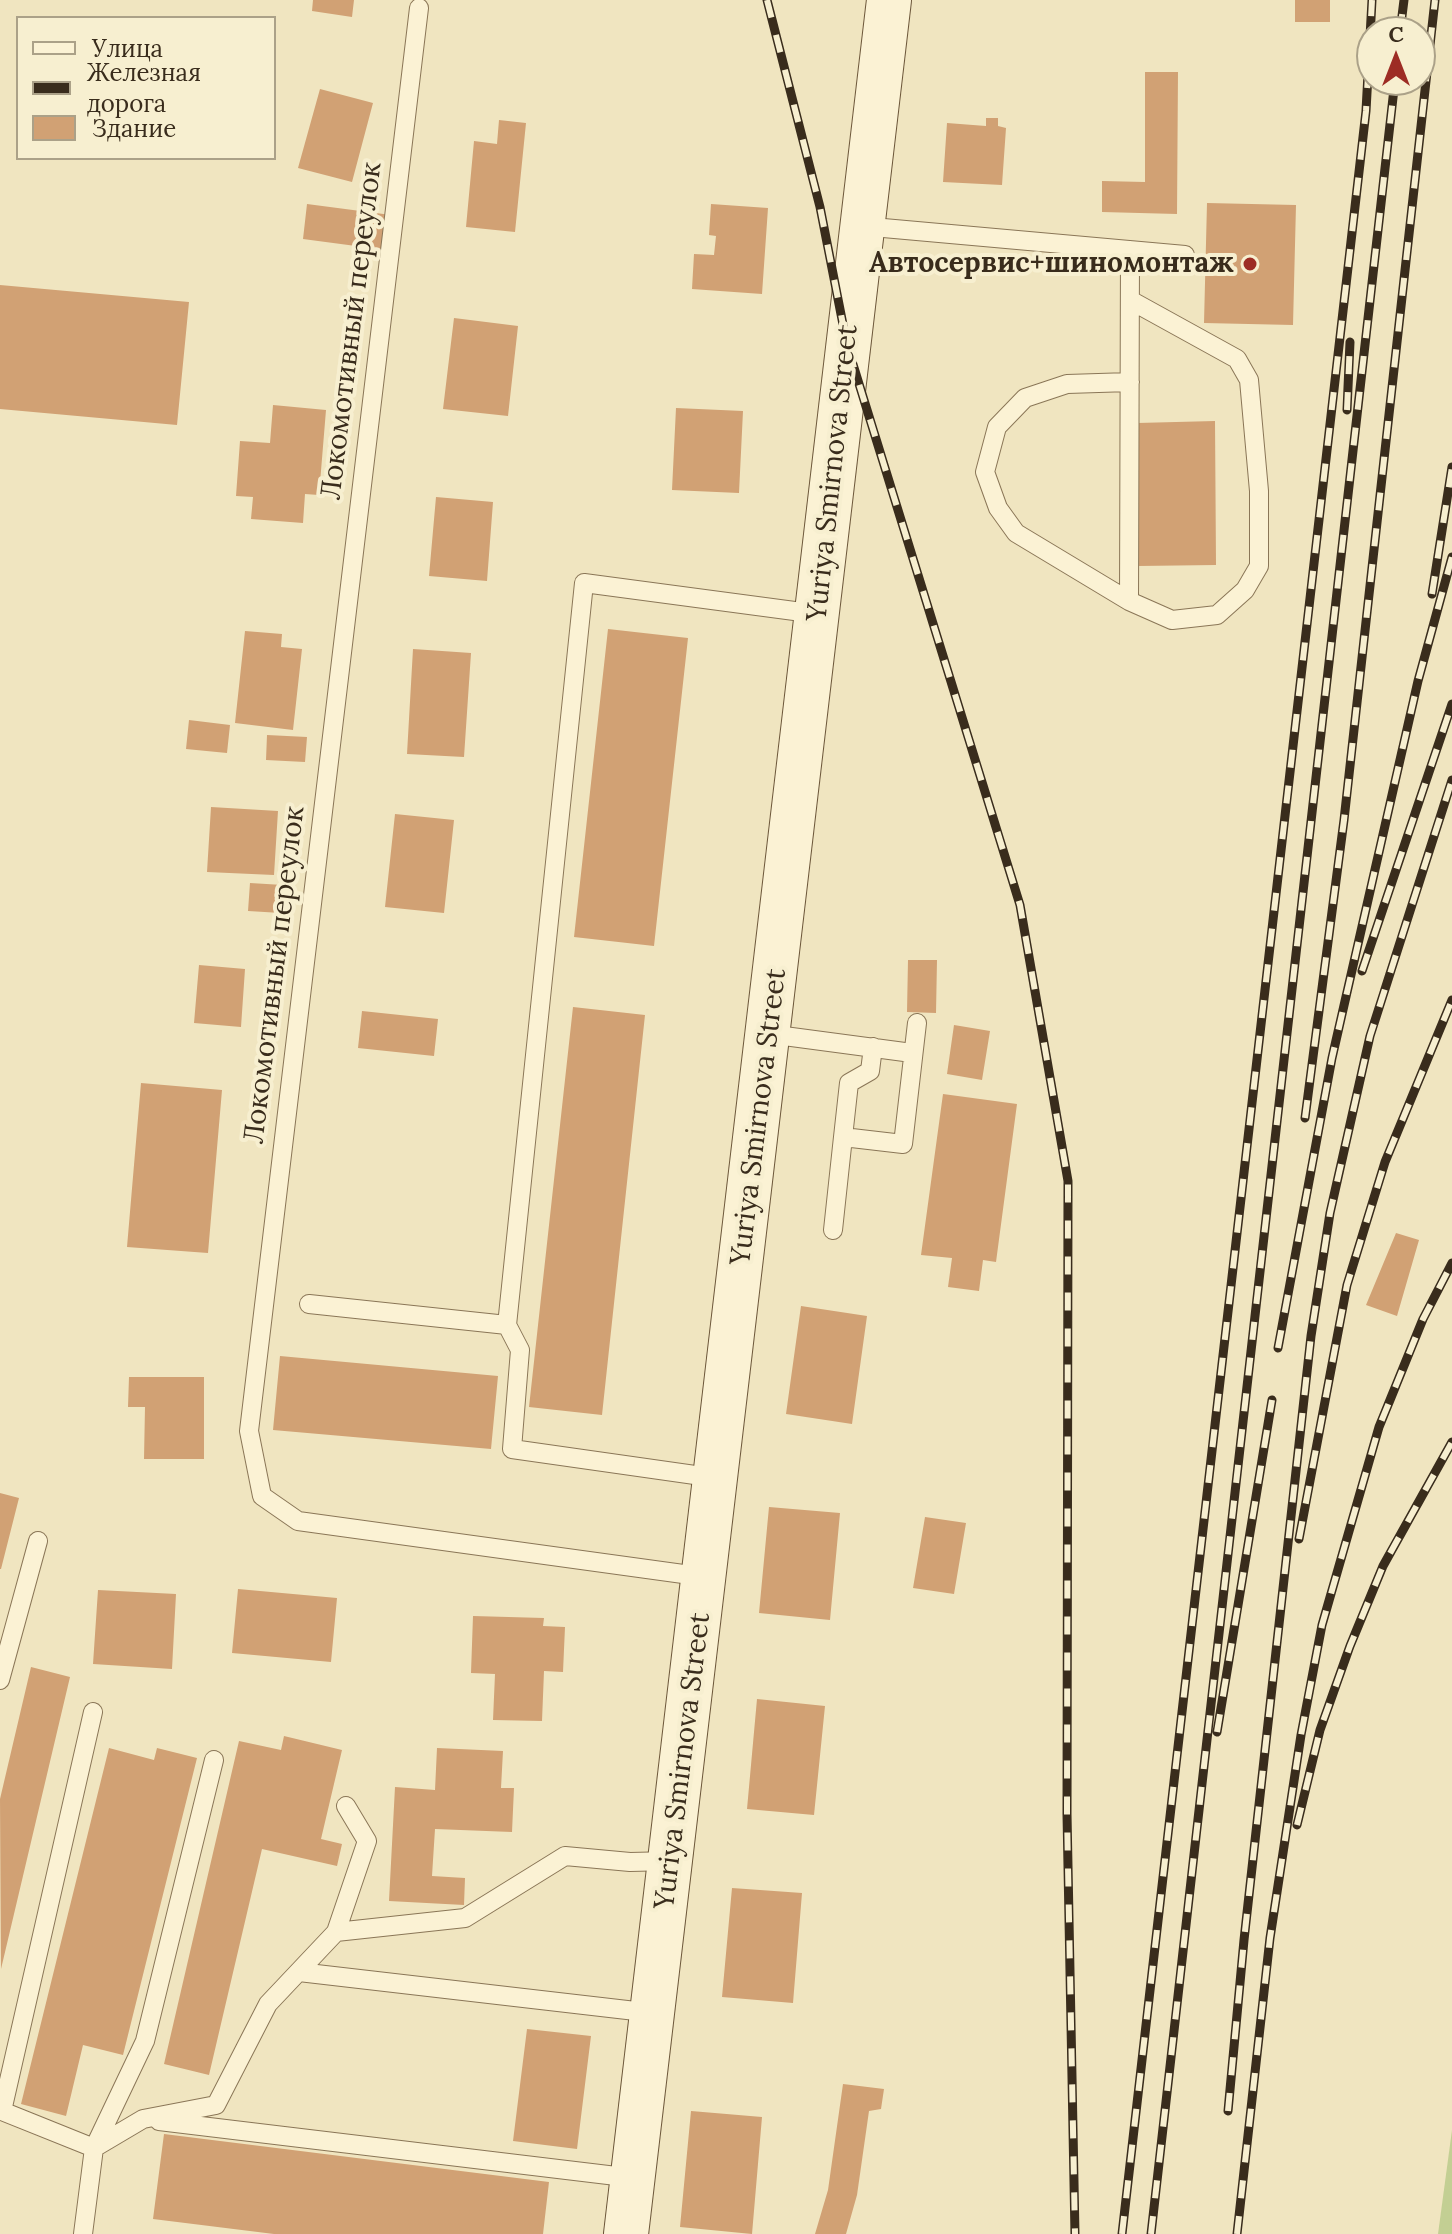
<!DOCTYPE html>
<html>
<head>
<meta charset="utf-8">
<style>
  body { margin:0 }
  #map { position:relative; width:1452px; height:2234px; overflow:hidden; background:#f0e5c0; font-family:Lora,serif }
  canvas { display:block }
  .legend { position:absolute; left:16px; top:16px; width:260px; height:144px; box-sizing:border-box; background:#f7efd0; border:2px solid #aba188; margin:0; padding:10px 14px; list-style:none; font-size:24px; color:#392c1c }
  .legend li { display:flex; align-items:center; gap:16px; height:40px }
  .legend b { width:40px; border:2px solid #aba188 }
  .north { position:absolute; left:1356px; top:16px; width:80px; height:80px; box-sizing:border-box; background:#f7efd0; border:2px solid #aba188; border-radius:50%; rotate:0deg; font-size:22px; font-weight:700; line-height:32px; text-align:center; color:#392c1c }
  .north::after { content:''; display:block; margin:auto; width:28px; height:36px; background:#9d2c24; clip-path:polygon(50% 0,100% 100%,50% 72%,0 100%) }
</style>
</head>
<body>
<div id="map">
<canvas width="1452" height="2234"></canvas>
<ul class="legend">
<li><b style="height:10px;background:#fbf2d4"></b>Улица</li>
<li><b style="height:10px;background:#392c1c"></b>Железная дорога</li>
<li><b style="height:22px;background:#d1a174"></b>Здание</li>
</ul>
<div class="north">С</div>
</div>
<script>
const context = document.querySelector('canvas').getContext('2d');
context.lineJoin = 'round';
function fill(path, color) { context.fillStyle = color; context.fill(path, 'evenodd'); }
const toPath = rows => new Path2D(rows.map(r => 'M' + r).join(''));
function stroke(path, color, width, dash) { context.strokeStyle = color; context.lineWidth = width; context.lineCap = dash ? 'butt' : 'round'; context.setLineDash(dash || []); context.stroke(path); }
function label(font, color, halo, rows, align = 'center') {
  context.font = font + ' Lora,serif'; context.lineWidth = 8; context.setLineDash([]); context.textBaseline = 'middle'; context.strokeStyle = halo; context.fillStyle = color; for (const [text, x, y, turn = 0] of rows) {
    context.save(); context.translate(x, y); context.rotate((+turn || 0) * Math.PI / 180); context.textAlign = isNaN(turn) ? turn : align; if (halo) context.strokeText(text, 0, 0); context.fillText(text, 0, 0); context.restore();
  }
}
fill(toPath([
  [1452,2130,1452,2234,1438,2234]
]), '#c3cf93');
fill(toPath([
  [313,0,354,0,352,17,312,11],
  [1295,0,1330,0,1330,22,1295,22],
  [1145,72,1178,72,1177,214,1102,212,1102,181,1145,182],
  [320,89,373,103,352,182,298,168],
  [986,118,998,118,998,126,1006,128,1002,185,943,182,947,123,986,126],
  [499,120,526,123,515,232,466,227,474,141,497,144],
  [1207,203,1296,205,1293,325,1204,323],
  [307,204,391,215,386,250,303,239],
  [711,204,768,208,762,294,692,289,694,254,714,255,716,236,709,235],
  [0,285,189,302,177,425,0,409],
  [454,318,518,326,508,416,443,409],
  [273,405,326,410,319,495,305,494,303,523,251,519,253,497,236,496,240,441,270,443],
  [676,408,743,411,739,493,672,490],
  [1215,421,1216,565,1138,566,1137,423],
  [436,497,493,502,487,581,429,576],
  [608,629,688,638,654,946,574,937],
  [245,631,282,634,281,647,302,649,293,730,235,723],
  [413,649,471,653,464,757,407,754],
  [189,720,230,725,227,753,186,749],
  [267,735,307,737,305,762,266,760],
  [211,807,278,811,274,875,207,872],
  [395,814,454,820,444,913,385,907],
  [250,883,283,885,281,913,248,911],
  [908,960,937,960,936,1013,907,1012],
  [199,965,245,969,241,1027,194,1023],
  [573,1007,645,1015,602,1415,529,1407],
  [362,1011,438,1019,434,1056,358,1048],
  [954,1025,990,1031,982,1080,947,1074],
  [141,1083,222,1090,208,1253,127,1247],
  [943,1094,1017,1104,996,1262,983,1260,979,1291,948,1287,952,1258,921,1255],
  [1396,1233,1419,1240,1397,1316,1366,1305],
  [801,1306,867,1316,852,1424,786,1414],
  [280,1356,498,1376,491,1449,273,1430],
  [129,1377,204,1377,204,1459,144,1459,145,1407,128,1407],
  [0,1493,19,1498,1,1569,0,1569],
  [769,1507,840,1513,830,1620,759,1613],
  [925,1517,966,1523,954,1594,913,1588],
  [238,1589,337,1598,331,1662,232,1653],
  [98,1590,176,1594,172,1669,93,1664],
  [473,1616,544,1618,543,1626,565,1627,563,1672,544,1671,542,1721,493,1720,495,1674,471,1673],
  [31,1667,70,1677,1,1969,0,1799],
  [757,1699,825,1706,814,1815,747,1809],
  [284,1736,342,1750,321,1839,342,1844,337,1866,262,1849,209,2075,164,2064,239,1741,281,1750],
  [109,1748,154,1760,157,1748,197,1758,123,2055,83,2045,66,2116,21,2104],
  [437,1748,503,1751,501,1788,514,1788,512,1832,435,1829,432,1876,465,1878,464,1905,389,1901,395,1787,435,1790],
  [732,1888,802,1893,793,2003,722,1997],
  [527,2029,591,2036,577,2149,513,2141],
  [843,2084,884,2089,881,2109,869,2111,857,2195,846,2234,815,2234,828,2190],
  [691,2111,762,2117,752,2234,680,2227],
  [164,2134,549,2182,543,2234,274,2234,153,2219]
]), '#d1a174');
const lane = toPath([
  [419,8,249,1431,262,1496,298,1521,705,1577],
  [861,226,1185,255],
  [1130,300,1237,359,1249,380,1259,491,1259,566,1245,590,1217,615,1172,620,1129,601,1016,533,998,508,985,472,997,427,1025,398,1067,384,1130,382],
  [1129,601,1130,250],
  [769,1034,912,1053],
  [873,1047,870,1071,849,1083,843,1137,903,1144,917,1023],
  [833,1230,843,1137],
  [309,1304,507,1325,584,583,817,614],
  [507,1325,520,1350,512,1449,716,1478],
  [0,1680,38,1541],
  [336,1932,367,1841,346,1806],
  [299,1972,653,2013],
  [159,2121,633,2178],
  [94,2148,143,2119,216,2105,268,2004,336,1932,465,1918,565,1856,630,1862,671,1861],
  [94,2148,145,2041,214,1760],
  [83,2234,94,2148,2,2111,93,1712]
]);
const secondary = toPath([
  [626,2234,889,0]
]);
stroke(lane, '#8a7657', 20);
stroke(secondary, '#6c573a', 46);
stroke(lane, '#fbf2d4', 18);
stroke(secondary, '#fbf2d4', 44);
const rail = toPath([
  [767,0,820,207,847,345,1020,905,1068,1181,1067,1814,1075,2234],
  [1400,32,1404,0],
  [1347,410,1350,342],
  [1432,594,1452,467],
  [1362,971,1452,704],
  [1305,1118,1344,820,1435,0],
  [1278,1348,1332,1058,1418,681,1452,557],
  [1299,1539,1347,1285,1385,1162,1452,1000],
  [1217,1732,1272,1400],
  [1297,1825,1320,1730,1350,1646,1383,1566,1452,1442],
  [1228,2111,1244,1940,1311,1336,1330,1213,1370,1036,1452,780],
  [1122,2234,1366,111,1372,0],
  [1151,2234,1395,80],
  [1237,2234,1270,1938,1301,1735,1322,1625,1379,1427,1423,1319,1452,1263]
]);
stroke(rail, '#392c1c', 9);
stroke(rail, '#f7efd0', 6, [18]);
for (const [x, y, r, color] of [
  [1250,264,8,"#9d2c24"]
]) { const dot = new Path2D(); dot.arc(x, y, r, 0, 2 * Math.PI); context.fillStyle = color; context.fill(dot); stroke(dot, '#f7efd0', 3); }
label('bold 28px', '#392c1c', '#f7efd0', [
  ["Автосервис+шиномонтаж",1234,264]
], 'right');
label('28px', '#392c1c', '#f7efd0', [
  ["Локомотивный переулок",352,331,-83],
  ["Yuriya Smirnova Street",833,473,-84],
  ["Локомотивный переулок",275,975,-83],
  ["Yuriya Smirnova Street",759,1117,-83],
  ["Yuriya Smirnova Street",683,1761,-83]
]);
</script>
</body>
</html>
